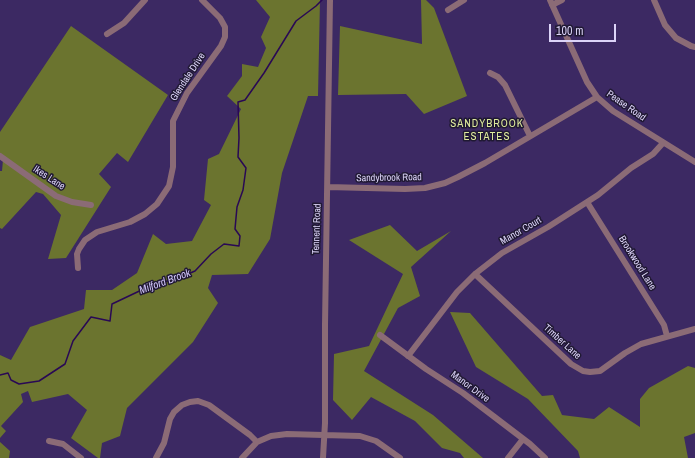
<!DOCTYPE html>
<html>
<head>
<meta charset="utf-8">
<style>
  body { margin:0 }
  #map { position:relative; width:695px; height:458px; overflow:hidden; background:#3c2963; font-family:"Archivo Narrow",sans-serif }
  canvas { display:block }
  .scale { position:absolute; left:549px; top:24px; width:67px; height:18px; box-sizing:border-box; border:2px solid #dcd4f8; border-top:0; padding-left:5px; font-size:12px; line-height:14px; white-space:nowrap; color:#dcd4f8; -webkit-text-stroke:3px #201933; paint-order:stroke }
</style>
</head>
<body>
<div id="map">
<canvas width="695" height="458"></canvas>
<div class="scale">100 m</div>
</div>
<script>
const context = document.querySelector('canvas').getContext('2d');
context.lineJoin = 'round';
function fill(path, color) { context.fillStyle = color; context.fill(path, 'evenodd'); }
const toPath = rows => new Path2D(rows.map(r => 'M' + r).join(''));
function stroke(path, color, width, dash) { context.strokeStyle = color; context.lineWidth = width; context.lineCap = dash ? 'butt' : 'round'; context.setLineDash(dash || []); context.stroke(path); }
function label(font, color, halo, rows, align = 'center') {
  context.font = font + ' "Archivo Narrow",sans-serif'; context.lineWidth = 3; context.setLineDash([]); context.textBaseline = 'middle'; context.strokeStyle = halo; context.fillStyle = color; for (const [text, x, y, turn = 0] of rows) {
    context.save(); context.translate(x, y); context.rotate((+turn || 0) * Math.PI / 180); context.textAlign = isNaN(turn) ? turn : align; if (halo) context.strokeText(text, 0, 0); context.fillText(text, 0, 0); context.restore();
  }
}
fill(toPath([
  [256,0,320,0,318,96,308,96,282,173,270,239,248,274,212,275,208,288,218,303,193,342,127,408,120,436,102,443,100,458,98,458,71,438,87,410,68,394,32,402,28,391,21,394,23,402,1,426,6,431,0,438,0,355,11,360,30,327,84,309,86,290,112,290,137,273,153,234,166,244,192,241,211,205,204,200,208,159,219,154,241,109,227,96,242,76,242,64,258,67,266,48,261,37,270,17],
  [421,0,426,0,434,8,467,96,424,114,406,94,338,95,340,26,422,44],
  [71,26,168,95,128,162,117,153,99,174,111,187,66,258,48,259,61,215,43,194,36,192,2,229,0,228,0,171,2,171,3,160,0,159,0,132],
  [390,225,417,251,451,231,411,267,420,296,398,308,364,371,433,415,483,458,464,458,460,453,442,448,415,421,371,397,352,420,333,400,334,354,369,346,403,274,349,240],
  [450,312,470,313,542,396,553,395,562,415,594,419,609,407,640,427,640,399,649,388,688,366,695,368,695,433,684,437,688,458,580,458,578,451,528,399,476,367],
  [0,442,10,451,9,458,0,458]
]), '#6b742f');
stroke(toPath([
  [0,375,8,373,11,380,19,384,39,381,65,364,73,341,91,317,110,321,112,304,150,286,181,277,195,271,211,254,224,244,239,246,240,236,235,229,237,207,243,190,246,168,238,157,239,138,238,102,245,100,264,73,296,21,316,6,322,0]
]), '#290855', 1.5);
stroke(toPath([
  [550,0,587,82,597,97,613,111,695,162],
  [654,0,665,25,676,38,691,46,695,47],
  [552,5,562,0],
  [448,10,464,0],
  [107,34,124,23,145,0],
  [490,73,498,77,505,85,530,136],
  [0,156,56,196,72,202,91,205],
  [328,187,405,189,425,188,445,183,458,177,485,163,597,97],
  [587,202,664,325,667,336],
  [78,268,77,254,79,249,85,240,97,232,130,222,145,214,157,204,169,186,173,167,173,121,187,93,221,46,225,37,225,27,220,18,202,0],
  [475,274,571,364,583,371,590,372,600,371,625,353,641,344,695,329],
  [380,335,426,369,463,393,530,444,545,458],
  [408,356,457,292,475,274,502,253,548,227,598,195,631,168,653,154,663,143],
  [49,441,63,444,81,458],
  [156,458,164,443,170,419,174,412,182,405,190,402,198,401,209,405,250,435,257,442],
  [242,458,257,442,271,436,287,434,360,436,376,441,400,458],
  [323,458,325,423,325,325,330,0],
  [508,458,523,439]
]), '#8b6b76', 6);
label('10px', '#dcd4f8', '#201933', [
  ["Glendale Drive",188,77,-57],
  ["Pease Road",626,106,35],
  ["Ikes Lane",49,178,33],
  ["Sandybrook Road",389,178,-1],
  ["Tennent Road",317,229,-88],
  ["Manor Court",521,231,-30],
  ["Brookwood Lane",637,263,58],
  ["Timber Lane",562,342,42],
  ["Manor Drive",470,387,36]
]);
context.letterSpacing = '1px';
label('11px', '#dfeb9d', '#201933', [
  ["SANDYBROOK",487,124],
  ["ESTATES",487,137]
]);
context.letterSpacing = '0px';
label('italic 11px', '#d1c5fa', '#201933', [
  ["Milford Brook",165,282,-20]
]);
</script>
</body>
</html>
